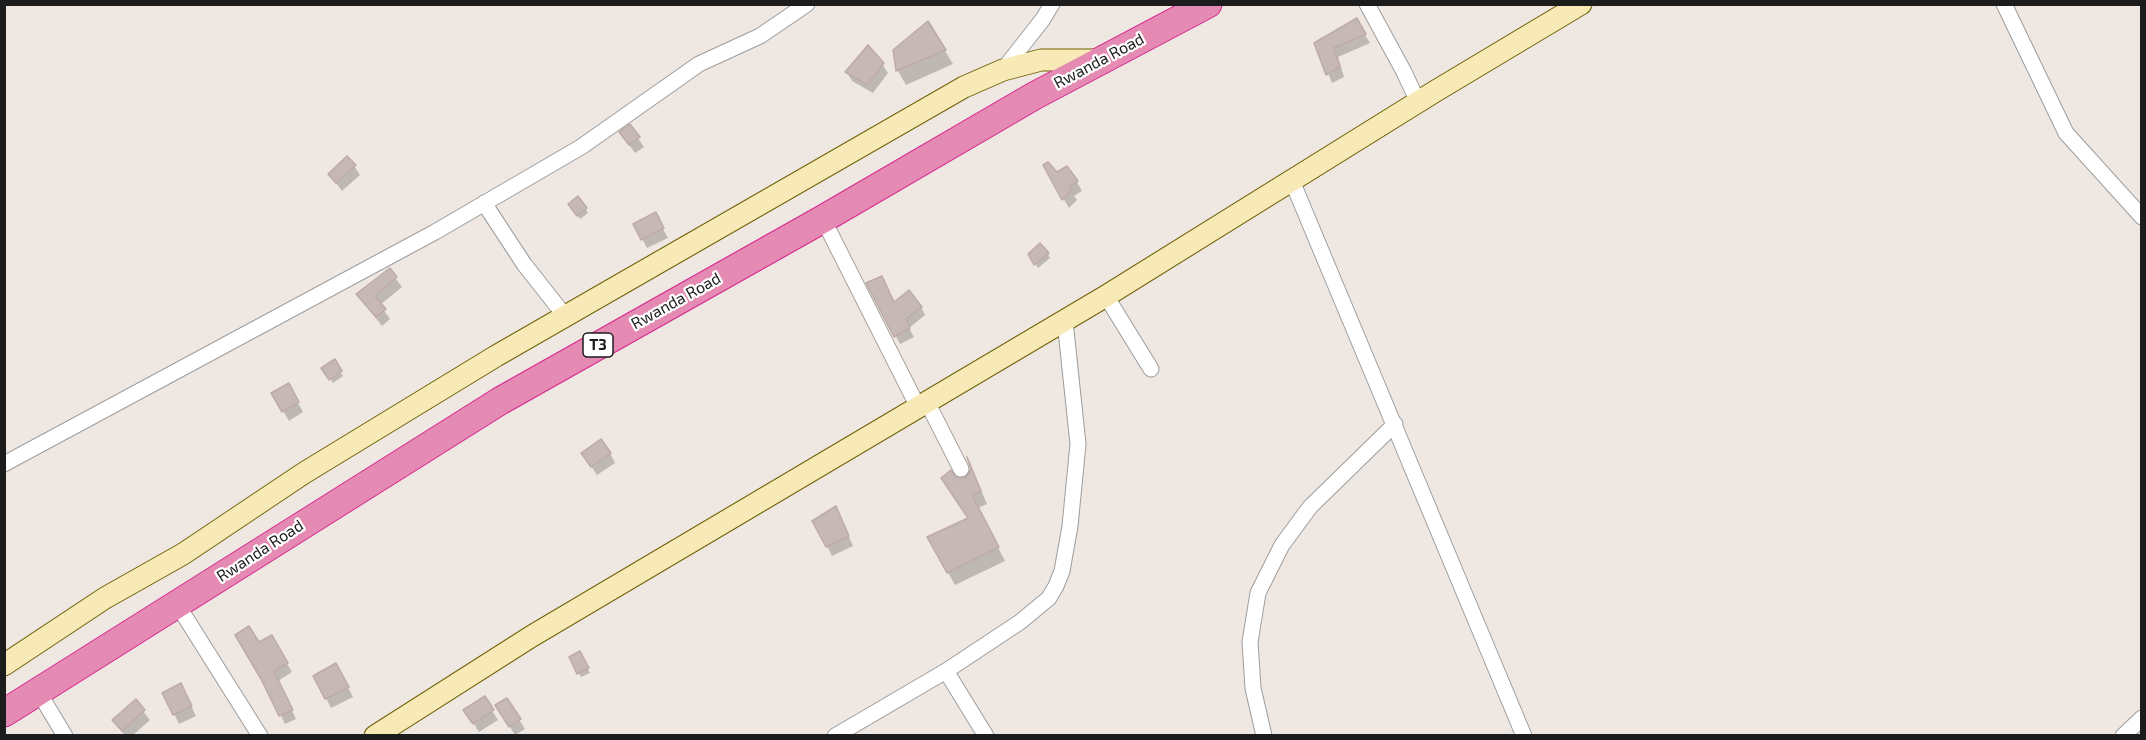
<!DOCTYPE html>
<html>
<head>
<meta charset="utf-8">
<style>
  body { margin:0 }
  #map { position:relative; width:2146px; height:740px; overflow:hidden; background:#eee7e2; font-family:"Exo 2",sans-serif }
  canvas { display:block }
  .frame { position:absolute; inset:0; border:6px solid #1c1c1c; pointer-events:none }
</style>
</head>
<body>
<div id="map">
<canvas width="2146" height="740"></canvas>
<div class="frame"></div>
</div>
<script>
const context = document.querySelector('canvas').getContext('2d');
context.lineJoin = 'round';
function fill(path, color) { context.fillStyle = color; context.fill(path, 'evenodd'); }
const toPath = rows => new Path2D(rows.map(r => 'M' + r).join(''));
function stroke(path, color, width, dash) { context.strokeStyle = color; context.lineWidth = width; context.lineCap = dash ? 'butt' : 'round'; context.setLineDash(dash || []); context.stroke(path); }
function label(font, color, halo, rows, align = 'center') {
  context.font = font + ' "Exo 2",sans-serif'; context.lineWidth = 4.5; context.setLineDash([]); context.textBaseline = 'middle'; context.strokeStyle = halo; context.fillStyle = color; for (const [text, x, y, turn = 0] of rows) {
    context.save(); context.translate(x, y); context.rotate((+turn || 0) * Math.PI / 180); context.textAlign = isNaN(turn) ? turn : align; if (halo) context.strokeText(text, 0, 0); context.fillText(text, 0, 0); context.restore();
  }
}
fill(toPath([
  [1356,21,1370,43,1338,57,1344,77,1332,83,1316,44],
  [928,23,953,64,906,85,898,71,895,51],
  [882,64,888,73,873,93,852,81,847,72],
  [638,138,644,147,635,153,627,142],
  [354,166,360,175,342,191,329,174],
  [1044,166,1057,174,1067,168,1077,182,1082,191,1074,196,1077,200,1069,208],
  [578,198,588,213,580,219,572,208],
  [655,214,668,238,647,248,635,225],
  [1030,254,1048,254,1050,258,1038,268],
  [389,270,402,287,380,305,390,319,382,326,358,295],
  [869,284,894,303,921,307,925,315,909,328,914,337,900,344],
  [334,361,343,376,333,383,323,368],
  [288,385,303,412,289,421,273,394],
  [610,453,615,463,597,475,589,463],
  [972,469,987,504,978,508,1005,561,955,585,929,538,969,519,955,479,967,479],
  [836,508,853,546,832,556,827,546],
  [271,637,292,672,278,681,296,719,285,724,264,681,259,644],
  [579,653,590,673,581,677,571,657],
  [341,674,353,697,331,708,315,676],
  [164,693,186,695,196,716,179,724],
  [484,698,498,720,479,732,471,719],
  [507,700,525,729,515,735,497,706],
  [136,702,150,720,132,736,125,736,114,720]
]), '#0003');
const building = toPath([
  [1357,18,1366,34,1334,48,1340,67,1326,75,1314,43,1357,18],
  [928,21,946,50,896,71,893,50,928,21],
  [868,45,884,63,867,85,845,72,868,45],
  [630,124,640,137,629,145,619,132,630,124],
  [347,156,356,165,336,183,328,174,347,156],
  [1048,162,1057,172,1067,166,1078,181,1069,187,1072,190,1062,200,1043,165,1048,162],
  [578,196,587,208,577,216,568,204,578,196],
  [656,212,664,228,641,240,633,224,656,212],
  [1040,243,1049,253,1034,265,1028,254,1040,243],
  [390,268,397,277,375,296,386,309,376,317,356,294,390,268],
  [882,276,894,302,909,290,922,307,906,319,910,328,894,337,866,283,882,276],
  [335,359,342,371,329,380,321,368,335,359],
  [289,383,299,402,282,412,271,393,289,383],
  [601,439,611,453,591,467,581,453,601,439],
  [967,457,981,491,972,495,999,547,947,573,927,537,968,518,941,478,951,470,956,477,966,477,971,469,967,457],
  [836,506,849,536,826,547,812,521,836,506],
  [249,626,259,642,272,635,288,663,274,671,293,710,279,716,261,679,235,635,249,626],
  [580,651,589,668,577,674,569,657,580,651],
  [336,663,349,687,325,699,313,676,336,663],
  [181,683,192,706,173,715,162,693,181,683],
  [485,696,494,710,473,724,463,710,485,696],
  [507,698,521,719,509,727,495,705,507,698],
  [136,699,145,710,122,731,112,720,136,699]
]);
fill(building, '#c5b8b6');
stroke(building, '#bfaaa5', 1.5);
const street = toPath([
  [1367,4,1404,72,1418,102],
  [2004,4,2066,133,2142,217],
  [1003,70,1043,19,1052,4],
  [1292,181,1524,736],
  [484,203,524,264,565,316],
  [823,219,918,407],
  [1106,296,1151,369],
  [927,402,961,469],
  [4,464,435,232,581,147,699,64,760,36,807,4],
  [177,604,260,736],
  [946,671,986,736],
  [38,691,65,736],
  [835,736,946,671,1020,622,1049,598,1056,586,1062,571,1070,526,1078,444,1065,321],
  [1264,736,1253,688,1250,642,1258,593,1282,545,1310,507,1395,424],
  [2123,736,2142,718]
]);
const secondary = toPath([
  [4,665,105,598,183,554,304,473,496,356,964,87,1003,70,1041,60,1099,60],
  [375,736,532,636,1106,296,1434,92,1581,4]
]);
const highway = toPath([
  [4,713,500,401,823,219,1034,96,1208,4]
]);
stroke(street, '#9d9d9d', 17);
stroke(secondary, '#716106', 23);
stroke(highway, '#d5268f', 29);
stroke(street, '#fff', 15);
stroke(secondary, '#f8eab6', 21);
stroke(highway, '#e58ab2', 27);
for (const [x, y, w] of [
  [598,345,30]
]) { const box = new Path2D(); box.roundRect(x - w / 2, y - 12, w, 24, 4.5); context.fillStyle = '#fff'; context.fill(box); stroke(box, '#1c1c1c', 1.5); }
label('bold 15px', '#1c1c1c', null, [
  ["T3",598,345]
]);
label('16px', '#1c1c1c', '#fff', [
  ["Rwanda Road",1099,61,-28],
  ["Rwanda Road",676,301,-29],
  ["Rwanda Road",260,551,-33]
]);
</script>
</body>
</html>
